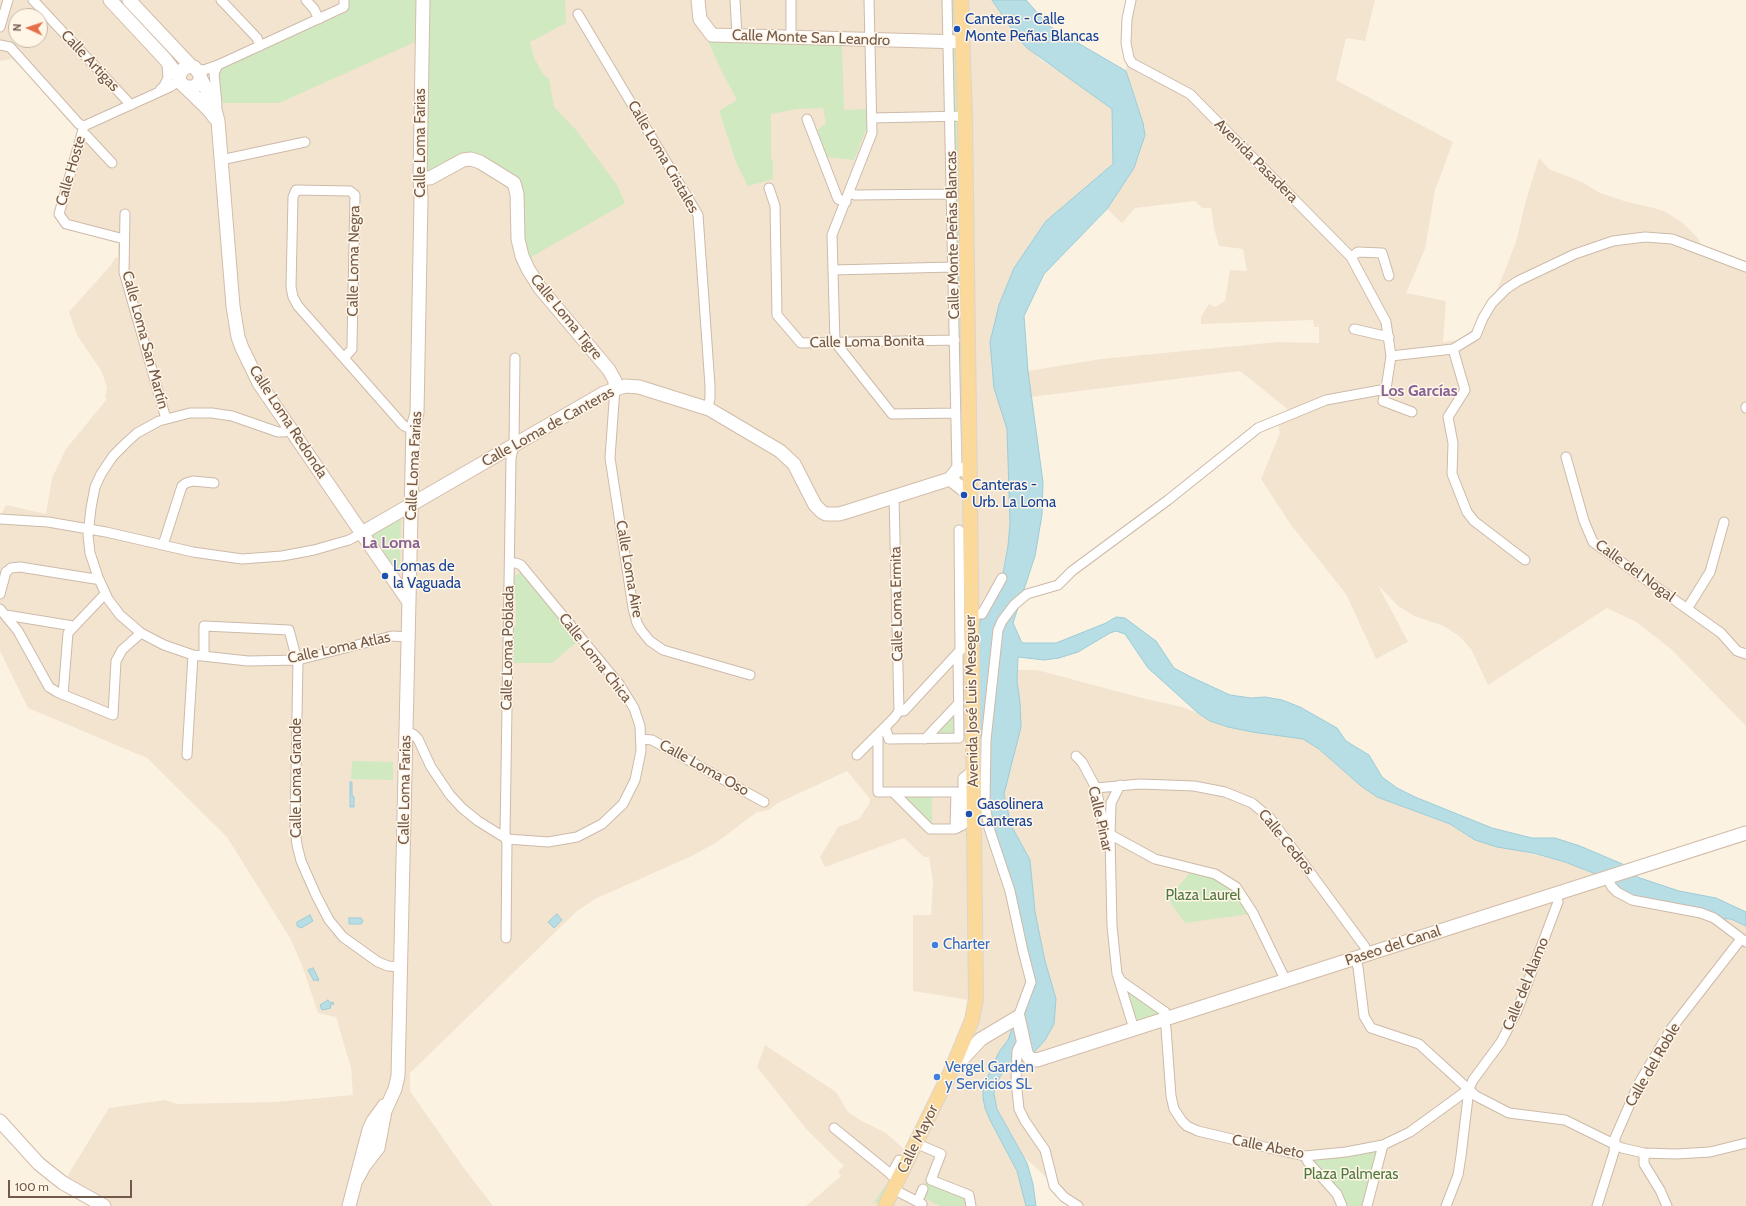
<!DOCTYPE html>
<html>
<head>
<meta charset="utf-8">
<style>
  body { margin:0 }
  #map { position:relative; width:1746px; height:1206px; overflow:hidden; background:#fcf2e2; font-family:Cabin,sans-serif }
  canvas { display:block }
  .north { position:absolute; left:8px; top:8px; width:40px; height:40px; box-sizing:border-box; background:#fff6e8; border:1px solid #c7b7a8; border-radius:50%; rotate:273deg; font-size:11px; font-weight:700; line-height:16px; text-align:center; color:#735949 }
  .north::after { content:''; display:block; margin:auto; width:14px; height:18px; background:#e56f47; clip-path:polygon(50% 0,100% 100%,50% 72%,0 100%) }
  .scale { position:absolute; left:8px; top:1180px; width:124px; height:18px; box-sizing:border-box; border:2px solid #735949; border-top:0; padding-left:5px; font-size:12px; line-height:14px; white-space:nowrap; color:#735949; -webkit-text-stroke:3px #fff6e8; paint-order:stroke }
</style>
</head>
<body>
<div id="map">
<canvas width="1746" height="1206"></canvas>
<div class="north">N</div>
<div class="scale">100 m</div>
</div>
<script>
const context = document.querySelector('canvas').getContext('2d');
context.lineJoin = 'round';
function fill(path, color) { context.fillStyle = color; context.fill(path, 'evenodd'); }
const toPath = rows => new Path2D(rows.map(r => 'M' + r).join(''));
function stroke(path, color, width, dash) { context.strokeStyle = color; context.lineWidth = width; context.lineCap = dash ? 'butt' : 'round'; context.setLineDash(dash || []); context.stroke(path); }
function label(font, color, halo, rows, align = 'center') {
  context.font = font + ' Cabin,sans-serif'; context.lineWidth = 3; context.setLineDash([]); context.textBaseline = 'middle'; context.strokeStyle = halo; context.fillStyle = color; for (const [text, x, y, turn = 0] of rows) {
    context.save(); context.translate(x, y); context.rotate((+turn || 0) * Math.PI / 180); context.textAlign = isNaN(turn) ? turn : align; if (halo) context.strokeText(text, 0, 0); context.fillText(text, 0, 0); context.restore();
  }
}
fill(toPath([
  [0,0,992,0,1017,37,1041,60,1072,79,1112,109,1113,164,1046,221,1014,268,999,305,1005,420,1007,429,1009,452,1010,523,1008,546,1003,568,979,824,986,827,1008,892,1028,982,1008,1040,994,1063,983,1088,985,1108,1017,1171,1026,1206,806,1206,841,1176,838,1171,844,1166,807,1130,757,1067,765,1045,836,1092,848,1112,860,1120,886,1133,905,1150,937,1088,966,1020,969,1000,913,991,913,915,931,915,933,882,929,857,924,857,904,838,825,867,820,857,838,827,859,819,869,804,870,799,847,771,778,803,769,810,757,812,717,842,694,855,595,899,577,911,410,1073,410,1091,466,1171,493,1206,104,1206,63,1183,109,1108,165,1100,177,1104,275,1102,353,1095,351,1068,336,1017,318,1013,303,968,290,938,227,837,147,758,28,708,0,651,0,516,6,505,46,514,52,478,66,449,107,399,105,398,107,388,102,372,77,335,69,312,111,265,115,258,118,257,118,242,62,228,54,217,78,132,18,63,11,59,0,61],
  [16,16,40,16,40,40,16,40],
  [1131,0,1375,0,1365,41,1346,38,1336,80,1453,142,1435,190,1425,249,1406,293,1446,301,1443,342,1458,340,1471,331,1497,290,1516,242,1526,200,1539,158,1549,169,1582,182,1600,193,1624,201,1662,210,1683,223,1697,237,1703,247,1746,264,1746,726,1672,650,1638,623,1607,608,1488,685,1471,649,1459,636,1444,626,1414,616,1397,605,1378,585,1408,642,1376,659,1346,594,1291,525,1261,479,1280,433,1277,419,1290,411,1240,371,1031,397,1028,371,1101,359,1278,342,1319,343,1319,327,1314,327,1313,320,1201,324,1201,317,1209,304,1215,307,1225,301,1230,270,1247,271,1243,249,1219,246,1214,228,1211,208,1202,208,1195,201,1135,208,1122,223,1107,209,1134,168,1143,123,1126,71],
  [1018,670,1037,670,1146,699,1182,707,1198,713,1210,721,1228,727,1252,732,1303,739,1319,749,1361,786,1377,797,1450,824,1475,840,1565,862,1714,918,1731,919,1746,926,1746,1206,1078,1206,1022,1155,1002,1118,995,1102,995,1087,1001,1075,1013,1063,1022,1059,1054,1024,1056,999,1045,961,1035,912,1030,860,1011,825,1004,794,1007,778,1013,761,1020,702,1017,681]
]), '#f3e4d0');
fill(toPath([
  [349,0,416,0,415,42,279,103,222,103,219,70,349,11],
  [430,0,565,0,566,23,530,42,534,58,543,74,549,79,554,107,576,130,617,185,625,203,528,259,525,255,521,194,482,159,427,173,425,169,427,45,429,44],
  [947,0,961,0,970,469,957,470],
  [707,39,842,44,844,110,867,109,868,125,854,160,826,157,816,131,826,123,823,108,797,109,771,114,771,159,773,160,773,179,748,186,737,165,719,111,737,100,721,70],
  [399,518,401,520,400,569,395,571,372,537,374,533],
  [521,573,579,640,552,663,515,663,512,660,513,627,516,624,516,600,513,597,514,578,517,574],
  [959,703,959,738,925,739],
  [352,761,393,762,393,780,351,779],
  [909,797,932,797,932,824,907,800],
  [1192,870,1229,882,1249,914,1185,923,1168,899],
  [1121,981,1165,1012,1134,1029],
  [1383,1145,1367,1206,1342,1206,1305,1156],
  [927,1178,969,1195,971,1206,940,1206,920,1196],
  [889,1181,889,1183,879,1204,874,1202]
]), '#d0e9c1');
const water = toPath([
  [992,0,1026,0,1049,26,1126,71,1143,123,1145,135,1134,168,1107,209,1044,274,1024,316,1028,371,1043,482,1042,515,1035,556,1013,623,1022,643,1056,643,1106,623,1116,617,1125,618,1156,641,1174,668,1191,677,1230,695,1251,698,1265,697,1282,700,1300,707,1337,728,1346,741,1369,755,1382,777,1397,788,1415,797,1492,828,1532,838,1555,838,1580,846,1634,869,1637,877,1679,891,1716,898,1746,912,1746,926,1731,919,1714,918,1640,902,1596,874,1565,862,1533,853,1497,847,1475,840,1450,824,1377,797,1361,786,1319,749,1303,739,1252,732,1228,727,1210,721,1198,713,1148,668,1125,634,1116,631,1110,633,1078,652,1059,658,1044,660,1018,657,1017,681,1020,702,1021,727,1004,794,1011,825,1030,860,1035,912,1045,961,1056,999,1054,1024,1045,1040,1031,1056,1013,1063,1007,1068,1001,1075,995,1087,994,1094,997,1109,1027,1163,1033,1184,1036,1206,1026,1206,1017,1171,990,1120,985,1108,983,1098,983,1088,988,1076,999,1052,1008,1040,1028,982,1008,892,986,826,979,824,975,645,982,614,1002,578,1008,546,1010,523,1007,429,994,388,990,342,999,305,1014,268,1046,221,1113,164,1112,109,1027,48,1017,37,992,0],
  [350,782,352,782,352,795,354,797,354,807,350,807,350,782],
  [557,914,562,920,554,928,548,922,557,914],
  [310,915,313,921,301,928,297,926,297,922,310,915],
  [349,918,361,918,363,921,361,924,349,924,349,918],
  [313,968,319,980,317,981,316,979,314,981,308,970,313,968],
  [328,1000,330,1003,333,1002,334,1004,330,1005,331,1008,322,1010,320,1005,328,1000]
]);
fill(water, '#b7dde5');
stroke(water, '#9dccd7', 1);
const street = toPath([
  [33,0,131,105],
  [221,0,257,38,260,46],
  [306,0,314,9,319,19],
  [735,0,737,36],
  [791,0,791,37],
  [869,0,872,133,832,235,835,342,892,414,956,413],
  [947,0,957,470],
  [578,14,698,215,710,386,710,399,707,409],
  [0,27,8,0],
  [0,45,10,47,79,124,84,126],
  [197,69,204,70,218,65,344,7,344,0],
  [160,90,164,86,168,78,167,64],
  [217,105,214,73,218,65],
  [872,118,965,116],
  [807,119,838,199,846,202],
  [84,126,59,214,66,224,124,239],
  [84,126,170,87,176,83,179,77],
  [82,134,86,135,112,163],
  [221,160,305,142],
  [769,188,775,206,777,315,801,343,955,340],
  [849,193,855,195,952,194],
  [125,214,124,272,166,419],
  [1351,257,1358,252,1382,253,1389,276],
  [833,270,953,267],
  [1354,329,1389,337],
  [1453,349,1465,390,1448,417,1453,443,1452,474,1467,512,1474,521,1525,560],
  [1391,356,1453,349,1476,335,1483,318,1492,303,1506,289,1518,281,1575,254,1613,241,1645,237,1672,239,1746,267],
  [344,358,352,349,352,344,355,195,350,191,296,190,293,197,291,287,293,297,298,306,403,425,406,427,413,427],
  [615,388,610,458,633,608,637,623,641,630,650,641,663,650,750,675],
  [1386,389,1383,401,1412,412],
  [1746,407,1746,408],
  [291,430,284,432,278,432,232,416,212,413,190,413,159,421,137,433,126,443,113,456,101,474,95,487,91,508,88,535,90,553,98,577,108,599,120,615,141,633,164,645,193,655,248,661,298,660,392,636,408,637],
  [1566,457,1584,521,1593,542,1721,633,1737,651,1746,654],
  [894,497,899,711],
  [0,519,48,522,106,532,193,552,242,559,282,556,314,550,349,540,362,533],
  [959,530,960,651],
  [163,545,182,486,186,483,193,481,214,483],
  [0,594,6,572,11,568,20,567,95,579,98,577],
  [0,609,18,631,49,687,57,692,113,715,116,661,122,650,141,633],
  [1687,609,1710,572,1724,522],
  [971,614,982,614,1002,578],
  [6,615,73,626],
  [204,656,204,626,289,630,297,660],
  [298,660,295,828,297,845,301,861,316,895,329,920,343,937,378,962,388,966,401,967],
  [63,695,68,633,105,594],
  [885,727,889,739,959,738,958,653],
  [406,733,413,734,418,739,431,767,450,795,462,808,478,821,507,839,548,842,577,837,602,824,623,804,635,780,641,751,640,726,634,708,619,684,521,565,516,563,510,563],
  [878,734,878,792,956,792,955,829],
  [641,739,652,740,764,802],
  [925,739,959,703],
  [187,755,193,655],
  [857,755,894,718,899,711,904,711,965,645,972,645],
  [1076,756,1082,762,1096,788,1106,836],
  [1120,785,1111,803,1110,836,1112,926,1117,974,1121,981,1165,1012,1167,1019],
  [1096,788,1140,784,1194,786,1225,792,1252,803,1270,818,1365,947,1368,954],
  [893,792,930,829,955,829,963,825,963,778,974,769],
  [1110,836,1113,836,1155,859,1215,874,1236,887,1253,913,1286,981],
  [1607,878,1612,887,1617,892,1632,900,1701,913,1714,918,1746,942],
  [506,938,507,844,505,833,511,458,514,445,515,358],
  [1355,958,1358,967,1364,1016,1371,1028,1419,1044,1476,1096,1509,1113,1565,1120,1622,1148,1644,1153,1676,1154,1710,1152,1746,1143],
  [1118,977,1134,1029],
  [1018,1017,1031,982,1023,951,1010,891,989,828,985,804,986,740,998,630,1002,621,1014,605,1027,594,1058,585,1072,571,1168,500,1258,428,1326,400,1386,389,1391,356,1386,322,1351,257,1190,94,1132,63,1129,58,1126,43,1127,19,1131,0],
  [1164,1020,1166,1028,1171,1096,1174,1109,1182,1121,1187,1126,1198,1131,1269,1148,1305,1156,1346,1152,1383,1145,1410,1132,1469,1089],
  [1023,1044,1020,1045,1017,1051,1016,1081,1019,1109,1025,1121,1045,1150,1054,1186,1064,1197,1078,1206],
  [834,1128,898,1180],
  [915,1143,941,1154,931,1180,969,1195,971,1206],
  [1644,1153,1644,1164,1660,1190,1667,1206],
  [1305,1156,1308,1162,1337,1194,1342,1206],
  [891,1175,899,1160],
  [893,1189,922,1204,921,1206],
  [920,1196,923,1189],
  [1367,1206,1383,1145],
  [1446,1206,1458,1175,1461,1156,1469,1089,1473,1080,1501,1042,1517,1011,1558,902,1555,894],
  [1597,1206,1614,1152,1615,1138,1639,1083,1671,1029,1741,939]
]);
const secondary = toPath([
  [110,0,165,59,179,77],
  [129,0,191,66],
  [698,0,700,19,712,35,962,42],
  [201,79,213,102,218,121,233,306,238,337,242,348,259,383,409,602],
  [186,87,194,87,200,82,200,74,194,67,189,66,182,70,179,77,180,82,208,109,215,118],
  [420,178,430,178,463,160,471,159,480,162,514,183,517,194,518,239,522,256,528,269,540,288,609,370,615,381,615,388],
  [950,479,964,490,970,490],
  [950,479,957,470,970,469],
  [362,533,604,393,625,386,639,387,709,409,780,451,794,464,815,505,822,512,826,514,839,514,846,512,950,479],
  [953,1069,981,1039,1018,1017,1026,1053,1030,1059,1037,1060,1746,833],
  [0,1121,39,1164,63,1183,104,1206],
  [357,1179,364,1166,378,1148,385,1111,395,1089,398,1076,413,427,417,413,421,198,420,178,423,0],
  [349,1206,369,1130,373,1121,384,1106]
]);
const primary = toPath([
  [885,1206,950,1073,972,1020,976,999,970,490,965,116,961,0]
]);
stroke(street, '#cdbaa9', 11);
stroke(secondary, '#d2bca9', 15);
stroke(primary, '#dbd4d0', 16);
stroke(street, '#fff', 9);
stroke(secondary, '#fff', 13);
stroke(primary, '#fad99a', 14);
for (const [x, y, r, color] of [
  [957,29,4,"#1a4fb4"],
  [964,495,4,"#1a4fb4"],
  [385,576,4,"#1a4fb4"],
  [969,814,4,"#1a4fb4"],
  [935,945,4,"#3f7fe0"],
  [937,1077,4,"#3f7fe0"]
]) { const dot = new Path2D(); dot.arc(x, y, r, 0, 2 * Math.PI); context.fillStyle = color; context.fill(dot); stroke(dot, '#fff6e8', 1.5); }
label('15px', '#164399', '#fff6e8', [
  ["Canteras - Calle",965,20],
  ["Monte Peñas Blancas",965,37],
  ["Canteras -",972,486],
  ["Urb. La Loma",972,503],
  ["Lomas de",393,567],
  ["la Vaguada",393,584],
  ["Gasolinera",977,805],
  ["Canteras",977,822]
], 'left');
label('15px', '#735949', '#fff6e8', [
  ["Calle Monte San Leandro",811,38,2],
  ["Calle Artigas",90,61,47],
  ["Calle Loma Farias",421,143,-90],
  ["Calle Loma Cristales",663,157,60],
  ["Avenida Pasadera",1256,161,45],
  ["Calle Hoste",71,171,-74],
  ["Calle Monte Peñas Blancas",953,235,-91],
  ["Calle Loma Negra",354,261,-89],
  ["Calle Loma Tigre",566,317,51],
  ["Calle Loma San Martín",145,340,75],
  ["Calle Loma Bonita",867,342,-1],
  ["Calle Loma Redonda",288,422,57],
  ["Calle Loma de Canteras",548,427,-29],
  ["Calle Loma Farias",414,466,-87],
  ["Calle Loma Aire",629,569,80],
  ["Calle del Nogal",1635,571,36],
  ["Calle Loma Ermita",897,604,-91],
  ["Calle Loma Atlas",339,648,-12],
  ["Calle Loma Poblada",508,648,-89],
  ["Calle Loma Chica",595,658,52],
  ["Avenida José Luis Meseguer",972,701,-91],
  ["Calle Loma Oso",704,768,29],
  ["Calle Loma Grande",297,778,-90],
  ["Calle Loma Farias",405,790,-89],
  ["Calle Pinar",1100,819,77],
  ["Calle Cedros",1286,842,51],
  ["Paseo del Canal",1393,946,-18],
  ["Calle del Álamo",1526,984,-68],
  ["Calle del Roble",1653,1065,-60],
  ["Calle Mayor",918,1139,-64],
  ["Calle Abeto",1268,1147,11]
]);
label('15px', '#507841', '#fff6e8', [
  ["Plaza Laurel",1203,896],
  ["Plaza Palmeras",1351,1175]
]);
label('15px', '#366cbe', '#fff6e8', [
  ["Charter",943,945],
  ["Vergel Garden",945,1068],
  ["y Servicios SL",945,1085]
], 'left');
label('bold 16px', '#876496', '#fff6e8', [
  ["Los Garcías",1419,391],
  ["La Loma",391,543]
]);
</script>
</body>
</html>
